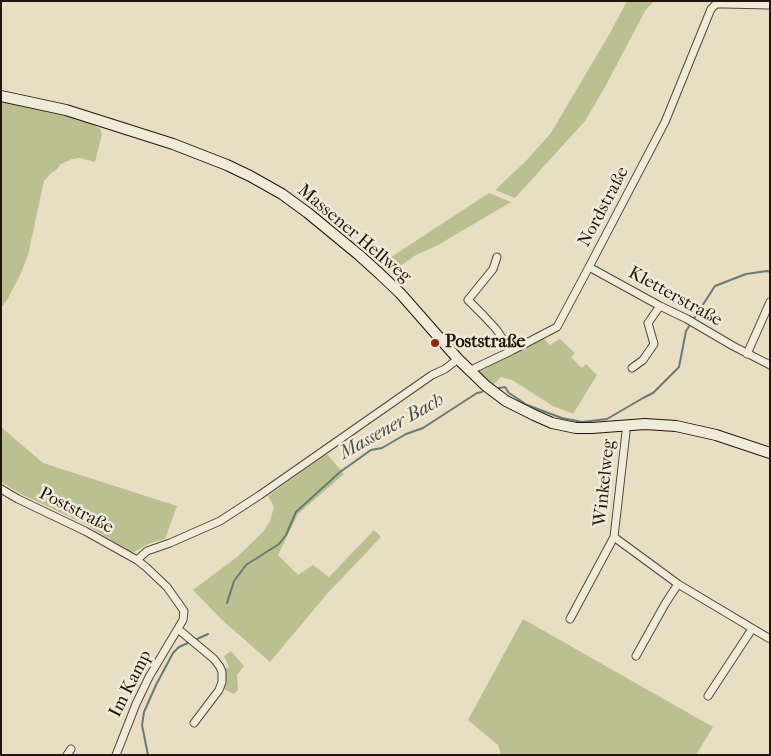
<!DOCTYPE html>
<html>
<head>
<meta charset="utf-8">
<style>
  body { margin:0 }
  #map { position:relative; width:771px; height:756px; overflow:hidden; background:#e8dec4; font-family:"IM FELL French Canon",serif }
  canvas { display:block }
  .frame { position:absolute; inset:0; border:2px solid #23150b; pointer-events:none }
</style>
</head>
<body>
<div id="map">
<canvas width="771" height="756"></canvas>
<div class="frame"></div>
</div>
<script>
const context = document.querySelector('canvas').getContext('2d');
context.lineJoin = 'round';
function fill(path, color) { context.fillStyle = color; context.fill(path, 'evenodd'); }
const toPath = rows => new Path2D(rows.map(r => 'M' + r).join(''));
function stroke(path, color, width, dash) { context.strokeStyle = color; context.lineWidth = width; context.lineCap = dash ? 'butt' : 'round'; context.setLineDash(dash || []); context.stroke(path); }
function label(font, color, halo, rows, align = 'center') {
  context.font = font + ' "IM FELL French Canon",serif'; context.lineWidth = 5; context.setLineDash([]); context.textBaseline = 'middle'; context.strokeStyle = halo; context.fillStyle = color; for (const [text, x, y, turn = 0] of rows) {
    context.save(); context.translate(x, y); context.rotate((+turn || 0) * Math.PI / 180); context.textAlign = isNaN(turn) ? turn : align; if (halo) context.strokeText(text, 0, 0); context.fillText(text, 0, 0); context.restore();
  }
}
fill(toPath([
  [627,1,654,1,645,11,605,87,585,121,515,198,495,190,526,161,551,133,610,33],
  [1,100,63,113,86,120,100,129,102,134,95,162,80,158,72,159,61,164,56,170,51,173,44,181,28,255,21,273,7,300,1,308],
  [489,193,511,202,438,245,416,255,393,271,385,261],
  [543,338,550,345,560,339,575,353,571,357,582,368,586,364,597,375,573,414,553,406,512,380,501,377,493,385,480,374,480,369],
  [1,427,43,463,177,506,165,539,150,543,134,552,128,551,87,525,21,494,1,482],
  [327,454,344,474,298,514,278,555,298,575,313,565,329,577,374,530,381,537,326,595,270,662,221,619,193,590,237,557,263,532,270,521,274,507,268,496],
  [523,619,713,727,696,755,501,755,498,745,468,720],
  [231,651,244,666,237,675,238,690,234,694,224,689,226,681,225,669,229,667,224,656]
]), '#bbc091');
stroke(toPath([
  [499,388,505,387,509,393,527,405,562,418,582,422,607,419,643,398,653,393,679,367,686,331,715,286,746,274,767,271,770,272],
  [227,603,234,581,246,565,279,544,286,535,296,512,340,472,371,450,382,448,406,434,423,428,477,393,482,392],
  [195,640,208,634],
  [148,755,142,725,144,712,156,685,173,653,179,647,190,642]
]), '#697973', 2);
const street = toPath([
  [497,257,493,269,468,300,484,316,496,329,511,351],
  [589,267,660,306,687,319,733,346,770,365],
  [747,354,770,302],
  [632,368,643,360,654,344,648,323,660,306],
  [469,371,511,351,557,327,589,267,665,122,711,9,716,4,724,4,770,5],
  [626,432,614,537,678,584,770,639],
  [1,489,18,499,85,531,137,560,147,568,167,587,184,611,183,620,149,677,136,704,116,755],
  [137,560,147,551,170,543,220,521,260,495,432,375,445,369,458,359],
  [570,619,614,537],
  [178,629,214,659,220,667,222,672,222,682,219,690,194,723],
  [636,656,665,604,678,584],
  [708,696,752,629],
  [67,755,71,749]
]);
const secondary = toPath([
  [1,96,66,110,173,144,227,165,250,176,282,194,308,213,359,255,380,274,400,293,458,359,486,386,506,401,534,415,552,423,576,428,592,428,645,424,676,426,716,435,770,453]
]);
stroke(street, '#544739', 9);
stroke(secondary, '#23150b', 12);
stroke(street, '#f0ead9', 7);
stroke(secondary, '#f0ead9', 10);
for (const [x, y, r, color] of [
  [435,343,5,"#8f2418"]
]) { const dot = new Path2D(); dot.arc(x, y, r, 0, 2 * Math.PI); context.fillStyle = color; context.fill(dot); stroke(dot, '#f0ead9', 2); }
label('18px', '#23150b', '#f0ead9', [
  ["Nordstraße",604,207,-62],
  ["Massener Hellweg",354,234,40],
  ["Kletterstraße",675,297,29],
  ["Winkelweg",605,483,-84],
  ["Poststraße",76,511,27],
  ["Im Kamp",131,684,-63]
]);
label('bold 18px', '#23150b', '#f0ead9', [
  ["Poststraße",445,343]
], 'left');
label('italic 19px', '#4c4f48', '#f0ead9', [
  ["Massener Bach",392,427,-29]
]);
</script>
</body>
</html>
